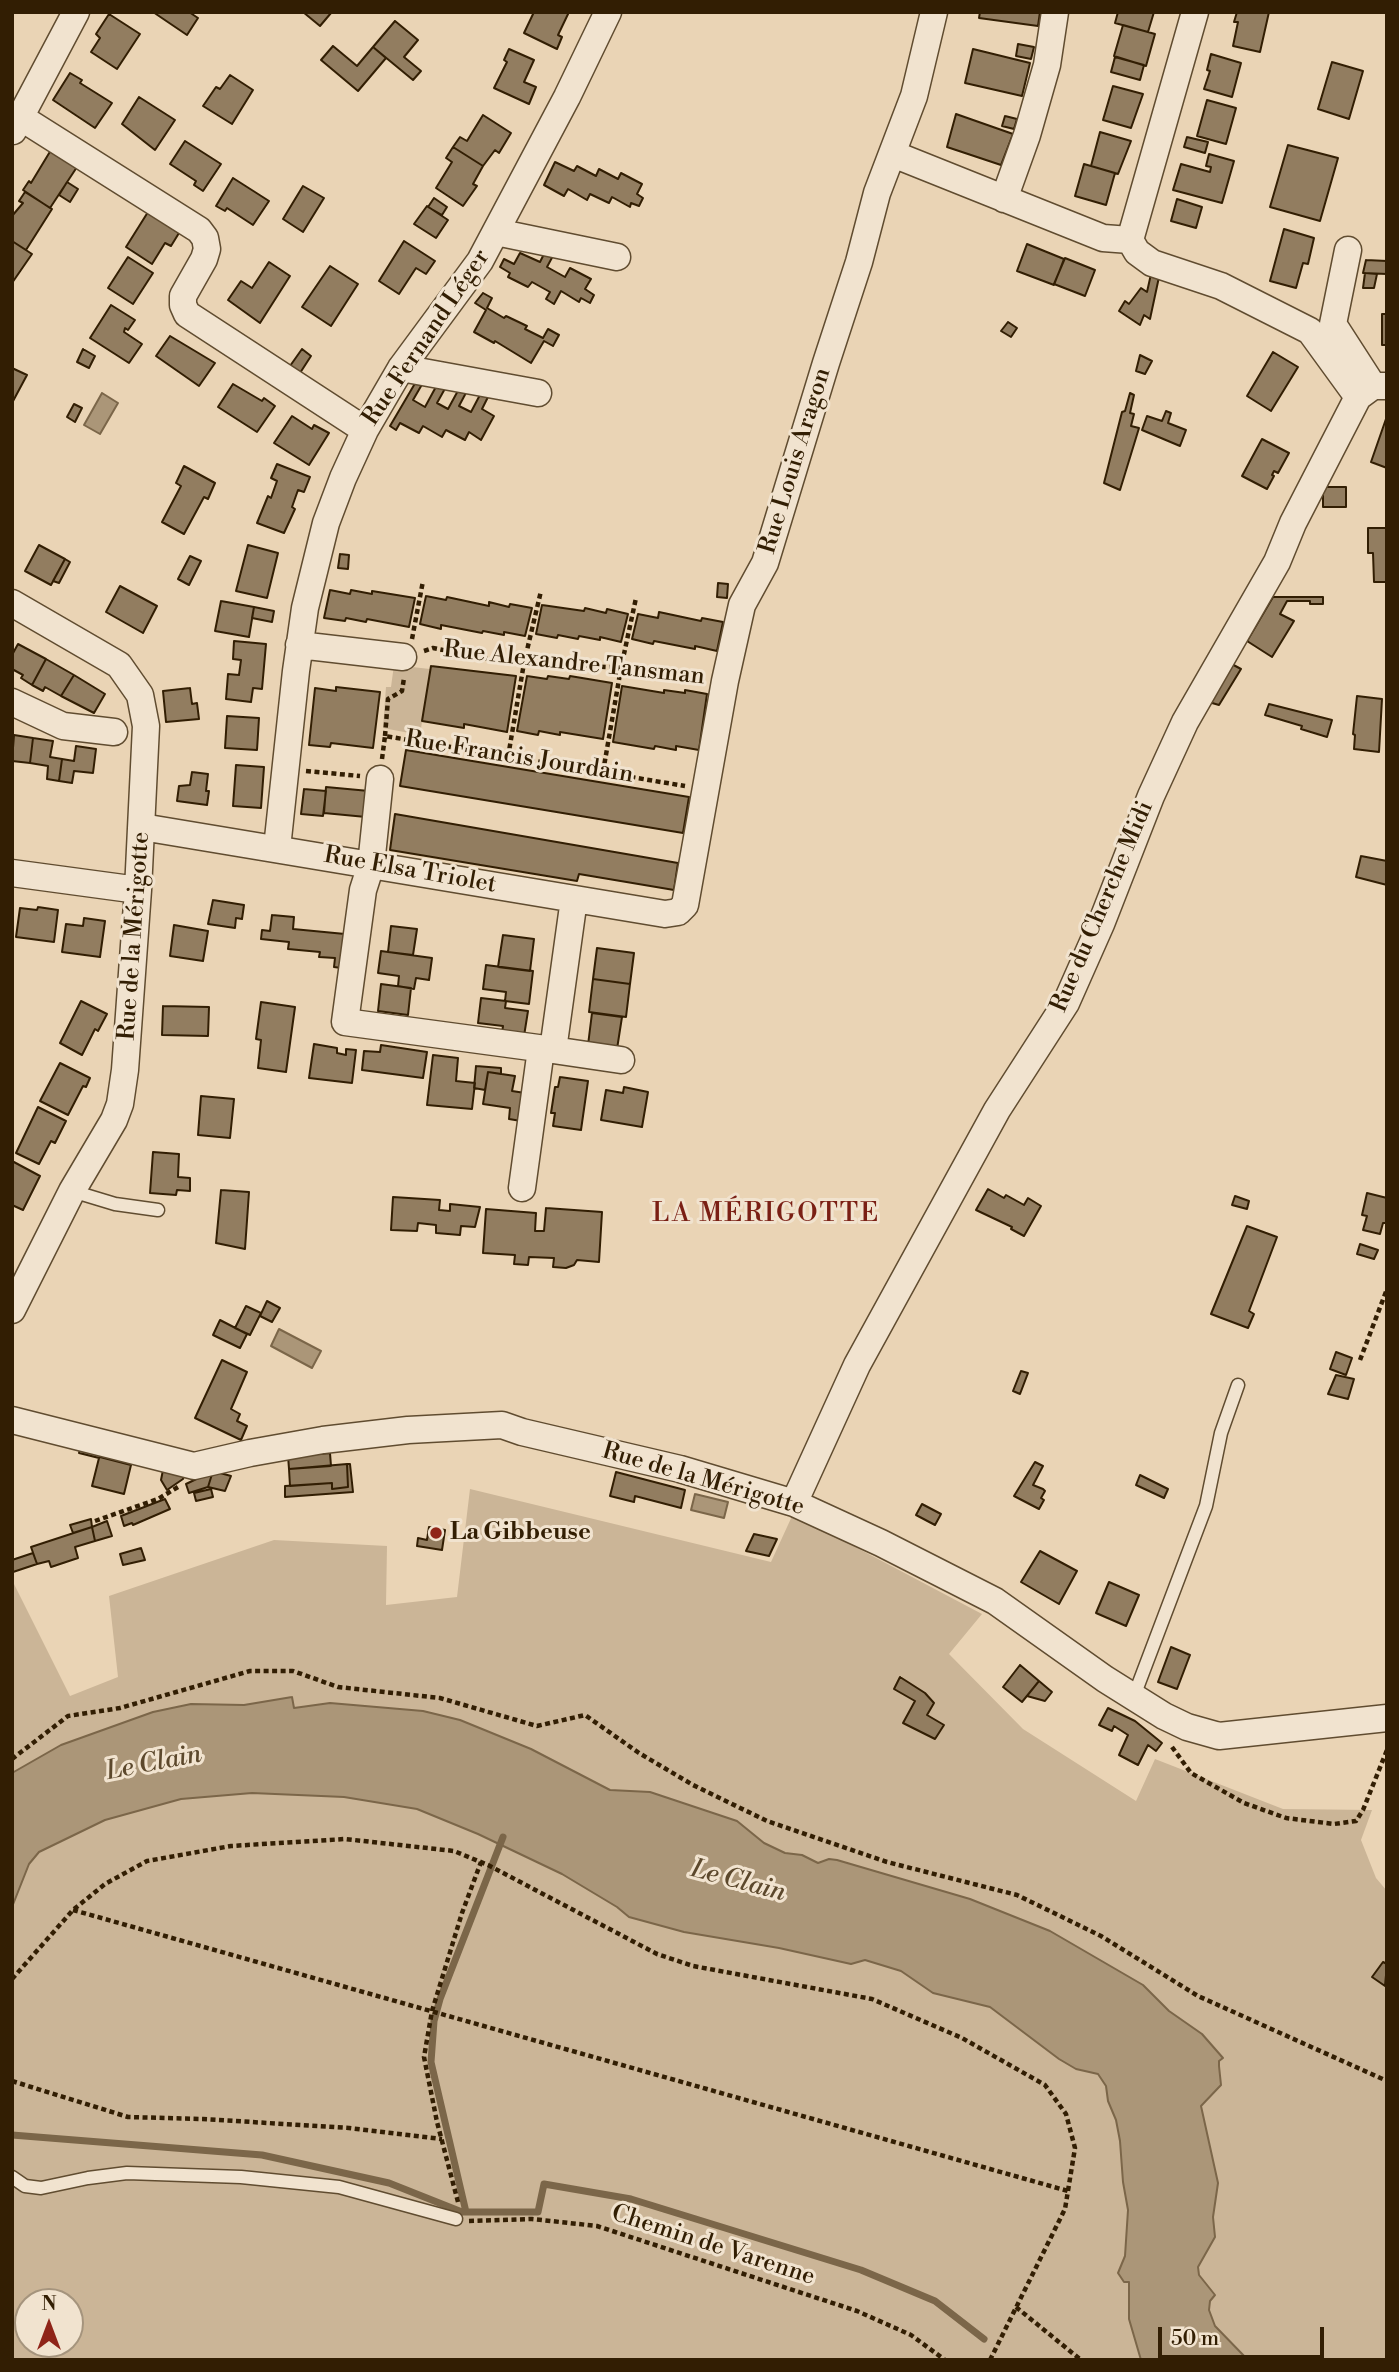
<!DOCTYPE html>
<html>
<head>
<meta charset="utf-8">
<style>
  body { margin:0 }
  #map { position:relative; width:1399px; height:2372px; overflow:hidden; background:#ead4b5; font-family:"Libre Bodoni",serif }
  canvas { display:block }
  .frame { position:absolute; inset:0; border:14px solid #321e03; pointer-events:none }
  .north { position:absolute; left:14px; top:2288px; width:70px; height:70px; box-sizing:border-box; background:#f1e3cf; border:2px solid #a5947d; border-radius:50%; rotate:0deg; font-size:19px; font-weight:700; line-height:28px; text-align:center; color:#321e03 }
  .north::after { content:''; display:block; margin:auto; width:24px; height:32px; background:#8f2418; clip-path:polygon(50% 0,100% 100%,50% 72%,0 100%) }
  .scale { position:absolute; left:1158px; top:2327px; width:166px; height:32px; box-sizing:border-box; border:4px solid #321e03; border-top:0; padding-left:9px; font-size:21px; line-height:24px; white-space:nowrap; color:#321e03; -webkit-text-stroke:5px #f1e3cf; paint-order:stroke }
</style>
</head>
<body>
<div id="map">
<canvas width="1399" height="2372"></canvas>
<div class="frame"></div>
<div class="north">N</div>
<div class="scale">50 m</div>
</div>
<script>
const context = document.querySelector('canvas').getContext('2d');
context.lineJoin = 'round';
function fill(path, color) { context.fillStyle = color; context.fill(path, 'evenodd'); }
const toPath = rows => new Path2D(rows.map(r => 'M' + r).join(''));
function stroke(path, color, width, dash) { context.strokeStyle = color; context.lineWidth = width; context.lineCap = dash ? 'butt' : 'round'; context.setLineDash(dash || []); context.stroke(path); }
function label(font, color, halo, rows, align = 'center') {
  context.font = font + ' "Libre Bodoni",serif'; context.lineWidth = 6; context.setLineDash([]); context.textBaseline = 'middle'; context.strokeStyle = halo; context.fillStyle = color; for (const [text, x, y, turn = 0] of rows) {
    context.save(); context.translate(x, y); context.rotate((+turn || 0) * Math.PI / 180); context.textAlign = isNaN(turn) ? turn : align; if (halo) context.strokeText(text, 0, 0); context.fillText(text, 0, 0); context.restore();
  }
}
fill(toPath([
  [394,665,430,669,420,735,383,728,386,687,391,687],
  [470,1489,771,1562,793,1514,982,1614,949,1654,1023,1729,1136,1801,1155,1759,1283,1809,1372,1810,1361,1840,1376,1878,1387,1891,1387,2360,12,2360,12,1580,70,1696,118,1677,109,1596,274,1540,387,1546,386,1605,457,1597],
  [28,2302,70,2302,70,2344,28,2344]
]), '#cbb597');
const water = toPath([
  [102,393,118,403,100,434,84,425,102,393],
  [279,1329,321,1351,312,1368,271,1346,279,1329],
  [695,1494,728,1502,724,1518,691,1510,695,1494],
  [292,1697,294,1708,330,1703,423,1711,460,1720,531,1749,610,1790,650,1792,737,1821,764,1843,785,1853,802,1855,818,1863,829,1859,837,1860,970,1899,1050,1931,1143,1985,1169,2011,1202,2034,1223,2058,1219,2061,1219,2066,1221,2085,1201,2106,1218,2183,1213,2217,1215,2237,1198,2267,1199,2275,1215,2295,1210,2301,1209,2310,1215,2326,1248,2360,1141,2360,1129,2319,1129,2282,1124,2282,1118,2273,1125,2256,1128,2210,1123,2182,1120,2141,1116,2120,1108,2101,1106,2086,1098,2074,1076,2069,1059,2059,990,2007,933,1993,901,1971,865,1960,851,1964,779,1948,684,1932,629,1917,617,1907,562,1874,478,1834,417,1809,344,1797,252,1793,181,1799,105,1820,39,1852,29,1864,12,1907,12,1773,61,1745,153,1712,191,1704,244,1705,292,1697]
]);
fill(water, '#ab9678');
stroke(water, '#7b6649', 2);
stroke(toPath([
  [12,2135,262,2155,389,2183,462,2212,538,2212,544,2184,631,2199,861,2270,935,2301,984,2339],
  [466,2212,431,2062,434,2021,440,1999,503,1837]
]), '#7b6649', 7);
const building = toPath([
  [153,12,189,12,198,18,187,35,153,12],
  [303,12,330,12,331,13,320,26,303,12],
  [534,12,569,12,558,35,562,37,557,49,524,33,534,12],
  [980,12,1040,12,1038,26,979,18,980,12],
  [1118,12,1154,12,1148,32,1115,23,1118,12],
  [1237,12,1269,12,1260,52,1233,46,1238,22,1234,22,1237,12],
  [109,14,140,34,117,69,91,52,100,38,96,34,109,14],
  [395,21,418,40,404,57,421,71,413,80,373,47,395,21],
  [1123,25,1155,34,1146,66,1114,56,1123,25],
  [1018,44,1034,47,1031,59,1016,56,1018,44],
  [333,46,357,66,373,47,386,58,358,91,321,60,333,46],
  [509,49,534,60,524,82,536,87,529,104,494,88,507,62,504,60,509,49],
  [973,49,1030,63,1022,96,965,83,973,49],
  [1211,54,1241,63,1232,97,1204,89,1210,71,1207,70,1211,54],
  [1115,57,1144,65,1140,80,1111,72,1115,57],
  [1332,62,1363,71,1349,119,1318,109,1332,62],
  [70,73,82,80,80,83,112,103,95,128,53,100,70,73],
  [230,75,253,90,232,124,203,106,216,87,220,89,230,75],
  [1113,86,1143,94,1131,128,1103,120,1113,86],
  [139,97,175,120,155,150,122,124,139,97],
  [1207,100,1236,108,1226,144,1197,136,1207,100],
  [956,114,1013,134,1001,165,947,147,956,114],
  [483,115,511,133,499,153,495,150,483,166,453,147,460,137,467,141,483,115],
  [1005,116,1017,119,1014,129,1002,126,1005,116],
  [1100,132,1131,141,1118,174,1091,166,1100,132],
  [1187,137,1208,142,1205,153,1184,147,1187,137],
  [185,141,221,164,203,191,194,185,196,181,170,164,185,141],
  [1288,145,1338,158,1320,221,1270,207,1288,145],
  [453,147,483,166,473,184,477,186,463,206,436,188,452,162,446,158,453,147],
  [51,150,77,167,50,208,23,190,29,181,31,183,51,150],
  [1209,154,1234,161,1222,203,1173,190,1181,164,1210,172,1211,167,1206,166,1209,154],
  [555,162,574,171,577,166,596,176,599,169,618,179,621,173,642,184,637,194,643,198,639,206,631,203,630,207,612,197,609,203,590,194,587,200,568,189,564,196,544,185,555,162],
  [1084,164,1115,173,1106,205,1075,196,1084,164],
  [233,178,269,201,253,225,227,208,225,211,216,206,233,178],
  [67,182,78,189,70,202,59,195,67,182],
  [303,186,324,198,303,232,283,219,303,186],
  [25,192,52,209,26,250,12,241,12,216,23,203,19,201,25,192],
  [434,198,447,207,442,215,428,207,434,198],
  [1177,199,1202,207,1196,228,1171,221,1177,199],
  [427,206,448,220,436,238,414,224,427,206],
  [148,212,179,233,171,246,165,243,152,264,126,247,148,212],
  [1284,229,1314,238,1308,264,1303,263,1296,288,1270,281,1284,229],
  [12,241,32,254,12,283,12,241],
  [404,241,435,261,426,274,416,268,399,294,379,281,404,241],
  [1027,244,1064,259,1054,285,1017,271,1027,244],
  [546,250,555,252,547,267,565,277,570,268,591,279,585,289,594,295,590,303,581,298,579,302,561,291,554,304,546,299,550,292,532,282,528,287,508,277,510,273,500,267,504,259,514,264,520,253,540,262,546,250],
  [128,257,153,273,133,304,108,288,128,257],
  [1065,258,1095,270,1085,296,1054,284,1065,258],
  [1366,260,1387,261,1387,274,1363,273,1366,260],
  [269,262,290,276,260,323,228,300,241,281,252,288,269,262],
  [330,266,358,284,331,326,302,307,330,266],
  [1365,273,1377,274,1374,288,1363,288,1365,273],
  [1151,274,1159,277,1150,319,1144,315,1140,325,1119,311,1125,301,1129,304,1141,288,1147,292,1151,274],
  [483,293,492,298,487,308,504,318,506,316,527,326,525,329,543,338,548,329,559,335,553,346,544,341,531,363,495,341,494,343,474,332,486,310,475,303,483,293],
  [111,305,135,320,128,330,125,328,124,332,142,344,129,363,90,338,111,305],
  [1382,314,1387,314,1387,345,1382,345,1382,314],
  [1008,322,1017,328,1011,337,1001,331,1008,322],
  [170,336,215,363,199,386,156,356,170,336],
  [83,349,95,356,89,368,77,362,83,349],
  [302,349,311,356,300,373,290,366,302,349],
  [1273,352,1298,367,1271,411,1247,396,1273,352],
  [1140,355,1152,361,1145,374,1136,371,1140,355],
  [12,368,27,375,12,403,12,368],
  [417,380,424,381,413,400,425,407,438,383,447,385,437,403,448,409,460,387,468,389,459,406,471,412,482,391,490,393,482,409,494,416,481,440,469,432,465,440,446,430,442,437,423,426,419,433,400,423,396,430,390,426,417,380],
  [233,384,262,401,264,398,275,406,257,432,218,407,233,384],
  [1130,393,1134,395,1130,413,1134,414,1131,426,1139,428,1120,490,1104,483,1122,412,1125,411,1130,393],
  [74,404,82,408,75,422,67,417,74,404],
  [1166,411,1171,413,1168,423,1186,430,1180,446,1142,430,1147,416,1162,421,1166,411],
  [292,416,312,429,314,425,329,433,309,465,274,443,292,416],
  [1387,416,1387,468,1371,462,1387,416],
  [1262,439,1289,453,1278,473,1274,471,1272,475,1274,476,1267,489,1242,476,1262,439],
  [277,464,310,477,304,492,298,490,292,507,295,509,284,533,257,523,268,496,271,498,277,481,271,478,277,464],
  [184,466,215,483,208,499,204,497,184,534,162,522,181,486,176,483,184,466],
  [1323,487,1346,487,1346,507,1323,507,1323,487],
  [1368,528,1387,528,1387,582,1374,582,1373,553,1368,553,1368,528],
  [39,545,65,559,51,585,25,571,39,545],
  [248,545,278,553,267,598,236,591,248,545],
  [340,554,349,555,348,569,338,568,340,554],
  [190,556,201,561,189,585,178,579,190,556],
  [65,559,70,562,59,583,53,581,65,559],
  [718,583,728,584,727,598,717,597,718,583],
  [120,586,157,606,143,633,106,612,120,586],
  [330,590,350,594,351,590,372,594,372,591,415,598,409,627,367,619,366,622,346,618,345,621,324,618,330,590],
  [426,596,446,600,447,597,489,606,489,602,509,607,510,604,532,608,525,636,504,632,504,635,483,631,482,633,441,625,441,629,420,624,426,596],
  [1273,597,1323,597,1323,604,1310,604,1310,601,1287,601,1280,614,1294,621,1272,657,1247,641,1273,597],
  [221,601,254,607,249,637,215,631,221,601],
  [542,605,584,611,585,608,606,613,607,609,628,614,621,642,600,637,600,640,579,636,578,639,558,635,557,638,536,634,542,605],
  [254,607,274,611,272,622,252,618,254,607],
  [659,612,701,621,702,618,723,622,717,651,695,646,695,649,654,641,653,644,632,639,638,614,658,618,659,612],
  [234,641,266,644,262,689,253,688,251,702,226,699,228,674,239,675,241,660,233,659,234,641],
  [18,644,46,659,32,685,21,678,23,675,12,669,12,655,18,644],
  [46,659,74,675,61,696,45,687,43,691,32,685,46,659],
  [1228,662,1241,669,1219,705,1205,701,1228,662],
  [431,666,516,676,507,732,464,724,464,728,422,721,431,666],
  [74,675,105,694,94,713,61,696,74,675],
  [527,676,547,679,548,676,569,679,570,676,612,683,603,739,560,732,560,735,539,731,538,735,517,731,527,676],
  [622,686,664,693,664,690,685,693,685,690,707,694,699,750,676,746,676,750,655,746,654,749,613,742,622,686],
  [336,687,380,692,373,748,331,743,330,747,309,745,315,688,336,691,336,687],
  [190,688,192,704,197,703,199,719,166,722,163,691,190,688],
  [1357,696,1382,699,1379,752,1354,749,1355,735,1353,734,1357,696],
  [1269,704,1332,720,1327,737,1301,729,1302,726,1265,715,1269,704],
  [227,716,259,718,257,750,225,748,227,716],
  [14,735,33,738,30,763,12,761,14,735],
  [33,738,53,741,50,757,62,759,59,781,47,779,48,766,30,763,33,738],
  [76,746,96,749,93,773,74,771,72,783,59,781,62,759,74,761,76,746],
  [406,750,689,797,683,833,400,786,406,750],
  [236,765,264,767,261,808,233,806,236,765],
  [192,772,208,774,206,791,209,791,207,805,177,801,179,786,190,785,192,772],
  [326,787,369,791,366,817,324,813,326,787],
  [304,789,326,791,323,816,301,814,304,789],
  [395,814,678,863,674,890,579,874,577,881,390,850,395,814],
  [1361,856,1387,861,1387,885,1356,877,1361,856],
  [213,900,244,905,242,919,236,918,235,928,208,924,213,900],
  [38,907,58,910,54,942,16,937,20,908,37,910,38,907],
  [272,915,294,917,293,929,345,934,341,968,334,967,335,958,319,957,320,952,288,949,289,942,261,939,262,930,270,931,272,915],
  [84,918,105,921,100,957,62,952,66,924,83,926,84,918],
  [174,925,208,931,203,961,170,956,174,925],
  [391,926,417,929,413,955,388,952,391,926],
  [503,935,534,939,530,971,498,967,503,935],
  [597,948,634,953,630,984,593,979,597,948],
  [381,951,432,958,429,980,416,978,414,989,398,986,399,976,378,973,381,951],
  [486,965,533,971,529,1004,505,1001,506,992,483,989,486,965],
  [593,979,630,984,626,1017,589,1012,593,979],
  [381,984,411,988,408,1015,378,1011,381,984],
  [481,998,506,1001,505,1008,528,1011,524,1036,502,1033,503,1026,478,1023,481,998],
  [81,1001,107,1014,98,1031,95,1029,82,1055,60,1043,81,1001],
  [261,1002,295,1007,286,1072,258,1068,261,1040,256,1039,261,1002],
  [163,1006,209,1007,208,1036,162,1035,163,1006],
  [592,1013,622,1017,617,1049,588,1045,592,1013],
  [314,1044,337,1048,337,1053,346,1055,346,1049,356,1050,352,1083,309,1078,314,1044],
  [381,1045,427,1052,423,1078,362,1070,364,1051,380,1052,381,1045],
  [433,1055,458,1058,456,1081,475,1083,472,1109,427,1105,433,1055],
  [60,1063,90,1078,86,1087,83,1086,68,1115,40,1101,60,1063],
  [476,1066,501,1068,501,1074,488,1072,485,1090,474,1088,476,1066],
  [488,1072,515,1076,512,1091,525,1093,521,1121,509,1119,510,1108,483,1104,488,1072],
  [560,1077,588,1081,581,1130,553,1126,555,1113,551,1113,555,1087,558,1087,560,1077],
  [624,1087,648,1092,642,1127,601,1120,606,1090,623,1093,624,1087],
  [201,1096,234,1099,230,1138,198,1135,201,1096],
  [38,1107,66,1121,55,1143,51,1141,39,1164,16,1153,38,1107],
  [153,1152,179,1154,178,1177,190,1178,190,1191,177,1190,176,1195,150,1193,153,1152],
  [12,1161,40,1176,23,1210,12,1205,12,1161],
  [988,1189,1004,1198,1006,1195,1024,1205,1028,1198,1041,1206,1024,1236,1011,1229,1012,1227,976,1210,988,1189],
  [221,1190,249,1192,245,1249,216,1243,221,1190],
  [1367,1193,1387,1198,1387,1223,1383,1223,1380,1234,1363,1230,1367,1216,1362,1215,1367,1193],
  [1235,1196,1249,1201,1247,1209,1232,1205,1235,1196],
  [393,1197,440,1200,439,1210,450,1211,450,1204,480,1207,475,1227,461,1226,460,1235,436,1233,436,1225,418,1223,417,1231,391,1230,393,1197],
  [546,1208,602,1212,599,1262,577,1260,574,1265,566,1268,553,1267,554,1258,529,1257,528,1265,514,1264,515,1255,483,1253,486,1209,536,1213,535,1231,544,1231,546,1208],
  [1247,1226,1277,1237,1249,1311,1254,1314,1248,1328,1211,1314,1247,1226],
  [1360,1244,1378,1250,1374,1259,1357,1254,1360,1244],
  [267,1301,280,1308,272,1322,260,1316,267,1301],
  [246,1306,261,1313,250,1335,235,1328,246,1306],
  [220,1320,247,1334,240,1348,213,1335,220,1320],
  [1336,1352,1352,1358,1346,1375,1330,1369,1336,1352],
  [222,1360,247,1372,231,1409,240,1414,237,1421,247,1426,241,1440,195,1418,222,1360],
  [1021,1371,1028,1373,1020,1394,1013,1391,1021,1371],
  [1336,1375,1354,1379,1348,1399,1328,1394,1336,1375],
  [82,1443,102,1449,100,1457,131,1465,124,1494,92,1486,99,1458,79,1453,82,1443],
  [330,1453,331,1466,289,1469,288,1456,330,1453],
  [1035,1462,1043,1466,1033,1485,1043,1489,1045,1491,1041,1498,1044,1500,1039,1509,1014,1496,1035,1462],
  [347,1464,348,1487,332,1489,332,1483,290,1486,289,1469,347,1464],
  [347,1464,350,1464,353,1492,285,1497,285,1486,332,1483,332,1489,348,1487,347,1464],
  [164,1465,185,1471,183,1479,167,1490,161,1480,164,1465],
  [213,1471,231,1476,225,1491,208,1487,213,1471],
  [213,1471,208,1487,189,1493,186,1484,213,1471],
  [616,1472,685,1490,681,1508,635,1496,634,1502,610,1496,616,1472],
  [1140,1475,1168,1489,1164,1498,1136,1485,1140,1475],
  [211,1489,213,1497,196,1501,194,1493,211,1489],
  [165,1499,170,1509,133,1525,132,1523,124,1526,121,1516,165,1499],
  [922,1504,941,1514,935,1525,916,1515,922,1504],
  [91,1519,92,1527,73,1533,70,1525,91,1519],
  [107,1521,112,1536,95,1541,92,1527,107,1521],
  [92,1527,95,1541,75,1547,78,1558,51,1567,49,1561,37,1564,31,1547,92,1527],
  [429,1527,445,1530,442,1550,417,1546,418,1538,427,1540,429,1527],
  [754,1534,777,1539,769,1556,746,1551,754,1534],
  [141,1548,145,1560,123,1565,120,1554,141,1548],
  [1040,1551,1077,1571,1059,1604,1021,1582,1040,1551],
  [33,1553,37,1564,13,1572,12,1560,33,1553],
  [1109,1582,1139,1595,1126,1626,1096,1613,1109,1582],
  [1171,1647,1190,1655,1177,1689,1158,1682,1171,1647],
  [1020,1665,1039,1681,1022,1702,1003,1687,1020,1665],
  [900,1677,925,1693,934,1703,927,1715,944,1725,935,1739,903,1723,915,1701,894,1689,900,1677],
  [1039,1681,1052,1692,1045,1701,1027,1696,1039,1681],
  [1108,1708,1135,1721,1162,1743,1156,1751,1148,1745,1138,1765,1119,1755,1128,1735,1114,1726,1112,1731,1099,1725,1108,1708],
  [1383,1962,1387,1964,1385,1986,1372,1977,1383,1962]
]);
fill(building, '#927d60');
stroke(building, '#321e03', 2);
const lane = toPath([
  [72,1191,115,1204,158,1210],
  [1134,1696,1206,1506,1221,1433,1238,1385],
  [12,2177,25,2186,41,2188,88,2178,127,2173,241,2177,339,2187,456,2219]
]);
const street = toPath([
  [20,117,199,230,205,238,207,249,204,259,183,296,183,305,187,314,365,430],
  [13,131,76,12],
  [893,154,1103,238,1130,240,1137,252,1152,263,1221,286,1310,331,1358,397],
  [1004,199,1027,135,1047,65,1055,12],
  [496,232,617,257],
  [1130,240,1195,12],
  [1348,250,1333,324,1373,386],
  [401,368,538,393],
  [12,603,119,665,140,695,146,726,138,890,125,1070,120,1104,114,1120,72,1191,12,1310],
  [299,645,403,657],
  [12,702,63,726,114,732],
  [380,779,371,865,363,890,345,1022,553,1050,574,899],
  [142,827,665,914,678,912,685,905,725,681,742,605,765,563,826,363,859,262,877,193,914,96,934,12],
  [277,848,296,671,305,608,326,523,343,478,365,430,401,368,480,261,567,97,608,12],
  [12,873,138,890],
  [553,1050,621,1060],
  [522,1188,541,1049],
  [12,1420,194,1466,250,1453,323,1440,408,1430,502,1425,522,1432,680,1469,794,1503,881,1543,995,1601,1105,1679,1164,1716,1187,1727,1219,1736,1387,1718],
  [794,1503,857,1365,997,1110,1066,1003,1101,924,1151,796,1185,722,1277,562,1293,523,1358,397,1373,386,1387,386]
]);
stroke(lane, '#604c30', 15);
stroke(street, '#604c30', 29);
stroke(toPath([
  [412,639,423,581],
  [424,651,433,648,489,659,524,663,670,670,703,676],
  [385,736,388,699,402,691,404,678],
  [508,757,524,663,541,591],
  [382,759,385,736,685,786],
  [306,771,360,776],
  [603,772,621,668,636,598],
  [1360,1360,1387,1289],
  [95,1521,158,1499,178,1487],
  [1172,1747,1191,1773,1244,1803,1286,1818,1334,1824,1356,1821,1363,1810,1387,1750],
  [12,1759,68,1716,120,1708,250,1671,293,1671,338,1687,440,1698,537,1726,585,1715,639,1753,693,1785,767,1821,887,1862,1017,1895,1101,1936,1198,1996,1387,2081],
  [73,1910,1068,2191],
  [12,1979,73,1910,105,1884,147,1861,231,1846,345,1839,454,1851,488,1865,657,1954,693,1966,872,1999,962,2038,1045,2085,1066,2114,1075,2148,1065,2209,990,2360],
  [12,2081,128,2117,203,2119,349,2128,442,2139],
  [458,2202,437,2122,424,2057,432,2011,462,1913,481,1862],
  [469,2221,532,2219,597,2226,857,2311,911,2335,945,2360],
  [1016,2307,1081,2360]
]), '#321e03', 4.5, [5, 3.5]);
stroke(lane, '#f1e3cf', 12);
stroke(street, '#f1e3cf', 26);
for (const [x, y, r, color] of [
  [436,1533,7,"#8f2418"]
]) { const dot = new Path2D(); dot.arc(x, y, r, 0, 2 * Math.PI); context.fillStyle = color; context.fill(dot); stroke(dot, '#f1e3cf', 2.5); }
label('24px', '#321e03', '#f1e3cf', [
  ["Rue Fernand Léger",427,338,-56],
  ["Rue Louis Aragon",796,461,-73],
  ["Rue Alexandre Tansman",574,664,6],
  ["Rue Francis Jourdain",519,758,9],
  ["Rue Elsa Triolet",410,871,10],
  ["Rue du Cherche Midi",1103,907,-67],
  ["Rue de la Mérigotte",135,936,-86],
  ["Rue de la Mérigotte",703,1480,16],
  ["Chemin de Varenne",713,2246,18]
]);
label('bold 24px', '#321e03', '#f1e3cf', [
  ["La Gibbeuse",450,1533]
], 'left');
context.letterSpacing = '2px';
label('26px', '#7a1f14', '#f1e3cf', [
  ["LA MÉRIGOTTE",766,1215]
]);
context.letterSpacing = '0px';
label('italic 26px', '#5c482c', '#f1e3cf', [
  ["Le Clain",154,1764,-11],
  ["Le Clain",738,1882,15]
]);
</script>
</body>
</html>
